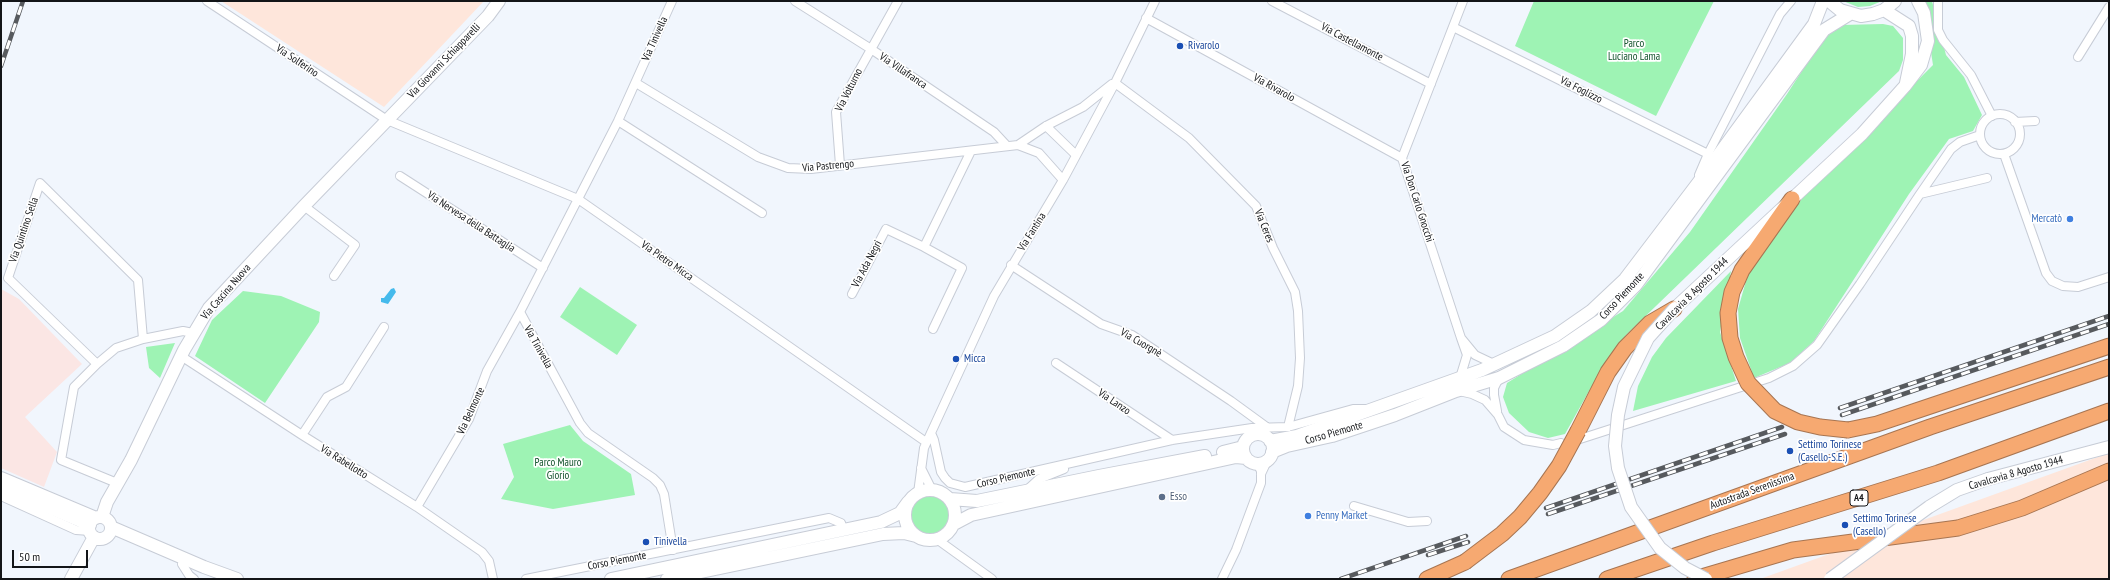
<!DOCTYPE html>
<html>
<head>
<meta charset="utf-8">
<style>
  body { margin:0 }
  #map { position:relative; width:2110px; height:580px; overflow:hidden; background:#f1f6fd; font-family:"PT Sans Narrow",sans-serif }
  canvas { display:block }
  .frame { position:absolute; inset:0; border:2px solid #131518; pointer-events:none }
  .scale { position:absolute; left:12px; top:550px; width:76px; height:18px; box-sizing:border-box; border:2px solid #131518; border-top:0; padding-left:5px; font-size:12px; line-height:14px; white-space:nowrap; color:#131518; -webkit-text-stroke:3px #fff; paint-order:stroke }
</style>
</head>
<body>
<div id="map">
<canvas width="2110" height="580"></canvas>
<div class="frame"></div>
<div class="scale">50 m</div>
</div>
<script>
const context = document.querySelector('canvas').getContext('2d');
context.lineJoin = 'round';
function fill(path, color) { context.fillStyle = color; context.fill(path, 'evenodd'); }
const toPath = rows => new Path2D(rows.map(r => 'M' + r).join(''));
function stroke(path, color, width, dash) { context.strokeStyle = color; context.lineWidth = width; context.lineCap = dash ? 'butt' : 'round'; context.setLineDash(dash || []); context.stroke(path); }
function label(font, color, halo, rows, align = 'center') {
  context.font = font + ' "PT Sans Narrow",sans-serif'; context.lineWidth = 3.5; context.setLineDash([]); context.textBaseline = 'middle'; context.strokeStyle = halo; context.fillStyle = color; for (const [text, x, y, turn = 0] of rows) {
    context.save(); context.translate(x, y); context.rotate((+turn || 0) * Math.PI / 180); context.textAlign = isNaN(turn) ? turn : align; if (halo) context.strokeText(text, 0, 0); context.fillText(text, 0, 0); context.restore();
  }
}
fill(toPath([
  [221,1,484,1,384,107],
  [2109,453,2109,579,1760,579]
]), '#fee6db');
fill(toPath([
  [1,289,19,299,82,364,25,417,57,452,44,487,1,468]
]), '#fbe6e4');
fill(toPath([
  [1534,1,1714,1,1656,116,1515,46],
  [1843,1,1882,1,1870,6,1858,7],
  [1923,1,1932,1,1946,55,1964,77,1982,115,1973,131,1949,139,1909,194,1814,341,1790,363,1754,378,1740,338,1738,309,1748,274,1800,198,1933,65],
  [1883,24,1893,26,1903,38,1903,60,1899,71,1626,335,1603,366,1565,434,1548,438,1529,432,1509,413,1503,397,1507,383,1623,311,1690,232,1787,94,1828,31,1841,25],
  [1731,271,1720,332,1736,381,1633,411,1638,386,1652,357,1666,338],
  [580,287,637,325,617,355,560,317],
  [243,291,281,296,320,312,319,322,265,403,195,356,212,320],
  [175,343,160,378,149,368,146,347],
  [570,425,583,441,631,474,635,495,553,509,501,499,514,477,503,444],
  '911 515a19 19 0 1 1 38 0a19 19 0 1 1-38 0Z'
]), '#9ef3b4');
fill(toPath([
  [394,288,396,292,388,304,381,302,381,298,384,298,391,289]
]), '#45baec');
const street = toPath([
  [207,1,387,120,578,199,926,442],
  [672,1,618,121,520,312,580,423,588,433,653,478,660,485,664,494,673,550],
  [795,1,871,49,994,132,1007,146],
  [1272,1,1431,84],
  [1938,1,1938,30,1943,40,1971,75,1992,116],
  [1146,18,1402,158],
  [1453,27,1708,154],
  [2078,57,2109,7],
  [636,83,758,157,788,168,811,169,1018,145,1039,153,1063,180],
  [1115,83,1189,138,1256,206,1273,248,1295,292,1298,311,1300,358,1298,386,1288,427],
  '1980 134a20 20 0 1 1 40 0a20 20 0 1 1-40 0Z',
  [618,121,762,213],
  [2015,122,2035,121],
  [1046,126,1076,155],
  [1018,145,1046,126,1083,107,1112,84],
  [2004,154,2046,273,2052,281,2063,286,2078,287,2109,277],
  [840,165,836,112,898,1],
  [1699,175,1708,154,1780,14,1791,1],
  [400,176,543,268],
  [1920,194,1951,149,1960,142,1980,135],
  [304,206,355,245,334,276],
  [924,247,962,268,933,329],
  [1011,265,1101,324,1132,335,1231,401,1268,428],
  [852,294,886,229,924,247,971,151],
  [1461,338,1402,158,1463,1],
  [181,356,302,435,417,507,482,552,489,561,493,579],
  [1056,363,1172,440],
  [97,364,8,278,40,183,138,280,143,339],
  [1460,378,1467,355,1461,338,1475,355,1494,364],
  [1459,391,1472,394,1485,400,1498,415,1504,427,1524,440,1553,445,1561,443],
  [1497,411,1494,395,1494,388,1499,378],
  [931,433,934,440,941,472,945,478,950,483,965,487,1172,440,1252,428,1288,427,1353,409,1366,409],
  [302,435,327,397,346,387,384,327],
  [1580,439,1769,378,1793,366,1817,345,1860,284,1920,194,1987,178],
  [921,468,932,490],
  [1261,474,1268,459],
  [117,483,61,460,74,387,97,364,116,348,143,339,183,331,193,333],
  [1027,490,1039,479,1064,469],
  [918,493,924,448,994,296,1063,180,1115,83,1155,1],
  [1,496,76,530,90,531],
  [1354,506,1408,522,1427,521],
  [417,507,469,419,487,371,520,312],
  [938,540,992,579],
  [182,564,189,575,194,579],
  [526,579,829,518,841,523,844,530],
  [1222,579,1236,550,1261,483,1261,471,1259,467,1255,463]
]);
const secondary = toPath([
  [1829,1,1840,10,1861,16,1873,14,1884,10,1895,1],
  [1884,10,1909,26,1912,36,1912,54,1906,83],
  [1675,308,1862,134,1905,86,1921,65,1928,41,1924,13,1918,1],
  '1243 449a15 15 0 1 1 30 0a15 15 0 1 1-30 0Z',
  [1270,441,1297,436,1482,370,1555,336,1591,311,1625,279,1698,183,1814,24,1823,1],
  [1223,452,1243,447],
  [1272,452,1287,446,1332,436,1395,415,1456,391,1499,378,1563,346,1601,320,1636,285,1824,30,1850,14],
  [1,478,96,518],
  [1988,479,2109,447],
  [1,487,90,525],
  '905 515a25 25 0 1 1 50 0a25 25 0 1 1-50 0Z',
  [950,499,977,501,1099,476,1205,456],
  [102,517,107,502,131,460,184,350,209,308,304,206,488,16,499,1],
  '89 528a11 11 0 1 1 22 0a11 11 0 1 1-22 0Z',
  [954,524,971,515,1236,457,1246,458],
  [111,527,204,567,237,579],
  [71,579,94,537],
  [611,579,881,522,900,513,908,502],
  [667,579,883,534,904,533,916,536]
]);
const highway = toPath([
  [1738,279,1742,270,1792,199],
  [1848,430,1877,424,2109,346],
  [1578,431,1608,372,1625,348,1650,323,1674,309],
  [1427,579,1465,562],
  [1509,579,1930,427,2109,367],
  [1607,579,1713,543,1938,473,2109,411],
  [1695,579,1793,550,1958,528,2022,508,2109,471]
]);
stroke(street, '#c7ccd6', 10);
stroke(secondary, '#c7ccd6', 14);
stroke(highway, '#a77552', 17);
stroke(street, '#fff', 8);
stroke(secondary, '#fff', 12);
stroke(highway, '#f6a971', 15);
const rail = toPath([
  [1,66,23,1],
  [1840,408,2109,316],
  [1842,415,2109,324],
  [1546,508,1782,427],
  [1548,514,1785,434],
  [1428,555,1468,542],
  [1341,579,1466,536]
]);
stroke(rail, '#575a5e', 4.5);
stroke(rail, '#fff', 3, [9]);
const secondaryBridge = toPath([
  [1675,308,1648,338,1624,387,1618,415,1615,446,1618,468,1631,507,1660,548,1685,568,1706,579],
  [1830,579,1929,507,1957,490,1988,479]
]);
const highwayBridge = toPath([
  [1738,279,1732,292,1728,313,1730,338,1736,357,1748,383,1775,411,1798,422,1820,427,1848,430],
  [1465,562,1502,534,1520,517,1540,493,1559,466,1578,431]
]);
stroke(secondaryBridge, '#c7ccd6', 14, []);
stroke(highwayBridge, '#a77552', 17, []);
stroke(secondaryBridge, '#fff', 12);
stroke(highwayBridge, '#f6a971', 15);
for (const [x, y, r, color] of [
  [1180,46,4,"#1a4fb4"],
  [2070,219,4,"#3f7fe0"],
  [956,359,4,"#1a4fb4"],
  [1790,451,4,"#1a4fb4"],
  [1162,497,4,"#5c6f8a"],
  [1308,516,4,"#3f7fe0"],
  [1845,525,4,"#1a4fb4"],
  [646,542,4,"#1a4fb4"]
]) { const dot = new Path2D(); dot.arc(x, y, r, 0, 2 * Math.PI); context.fillStyle = color; context.fill(dot); stroke(dot, '#fff', 1.5); }
for (const [x, y, w] of [
  [1859,498,18]
]) { const box = new Path2D(); box.roundRect(x - w / 2, y - 8, w, 16, 3); context.fillStyle = '#fff'; context.fill(box); stroke(box, '#131518', 1); }
label('bold 10px', '#131518', null, [
  ["A4",1859,498]
]);
label('11px', '#131518', '#fff', [
  ["Via Tinivella",655,39,-66],
  ["Via Castellamonte",1352,42,28],
  ["Via Solferino",297,61,34],
  ["Via Giovanni Schiapparelli",444,61,-46],
  ["Via Villafranca",903,71,34],
  ["Via Rivarolo",1274,88,29],
  ["Via Volturno",849,90,-63],
  ["Via Foglizzo",1581,90,27],
  ["Via Pastrengo",828,166,-5],
  ["Via Don Carlo Gnocchi",1417,202,72],
  ["Via Nervesa della Battaglia",471,222,33],
  ["Via Ceres",1264,226,68],
  ["Via Quintino Sella",24,230,-71],
  ["Via Fantina",1032,232,-58],
  ["Via Pietro Micca",667,261,35],
  ["Via Ada Negri",867,264,-62],
  ["Via Cascina Nuova",226,292,-49],
  ["Cavalcavia 8 Agosto 1944",1692,294,-45],
  ["Corso Piemonte",1622,296,-47],
  ["Via Cuorgnè",1141,343,30],
  ["Via Tinivella",538,347,61],
  ["Via Lanzo",1114,402,34],
  ["Via Belmonte",471,411,-65],
  ["Corso Piemonte",1334,433,-16],
  ["Via Rabellotto",344,462,32],
  ["Cavalcavia 8 Agosto 1944",2016,473,-16],
  ["Corso Piemonte",1006,478,-13],
  ["Autostrada Serenissima",1752,491,-20],
  ["Corso Piemonte",617,561,-11]
]);
label('11px', '#0f5129', '#fff', [
  ["Parco",1634,44],
  ["Luciano Lama",1634,57],
  ["Parco Mauro",558,463],
  ["Giorio",558,476]
]);
label('11px', '#164399', '#fff', [
  ["Rivarolo",1188,46],
  ["Micca",964,359],
  ["Settimo Torinese",1798,445],
  ["(Casello-S.E.)",1798,458],
  ["Settimo Torinese",1853,519],
  ["(Casello)",1853,532],
  ["Tinivella",654,542]
], 'left');
label('11px', '#366cbe', '#fff', [
  ["Mercatò",2062,219],
  ["Penny Market",1316,516,"left"]
], 'right');
label('11px', '#4e5e75', '#fff', [
  ["Esso",1170,497]
], 'left');
</script>
</body>
</html>
